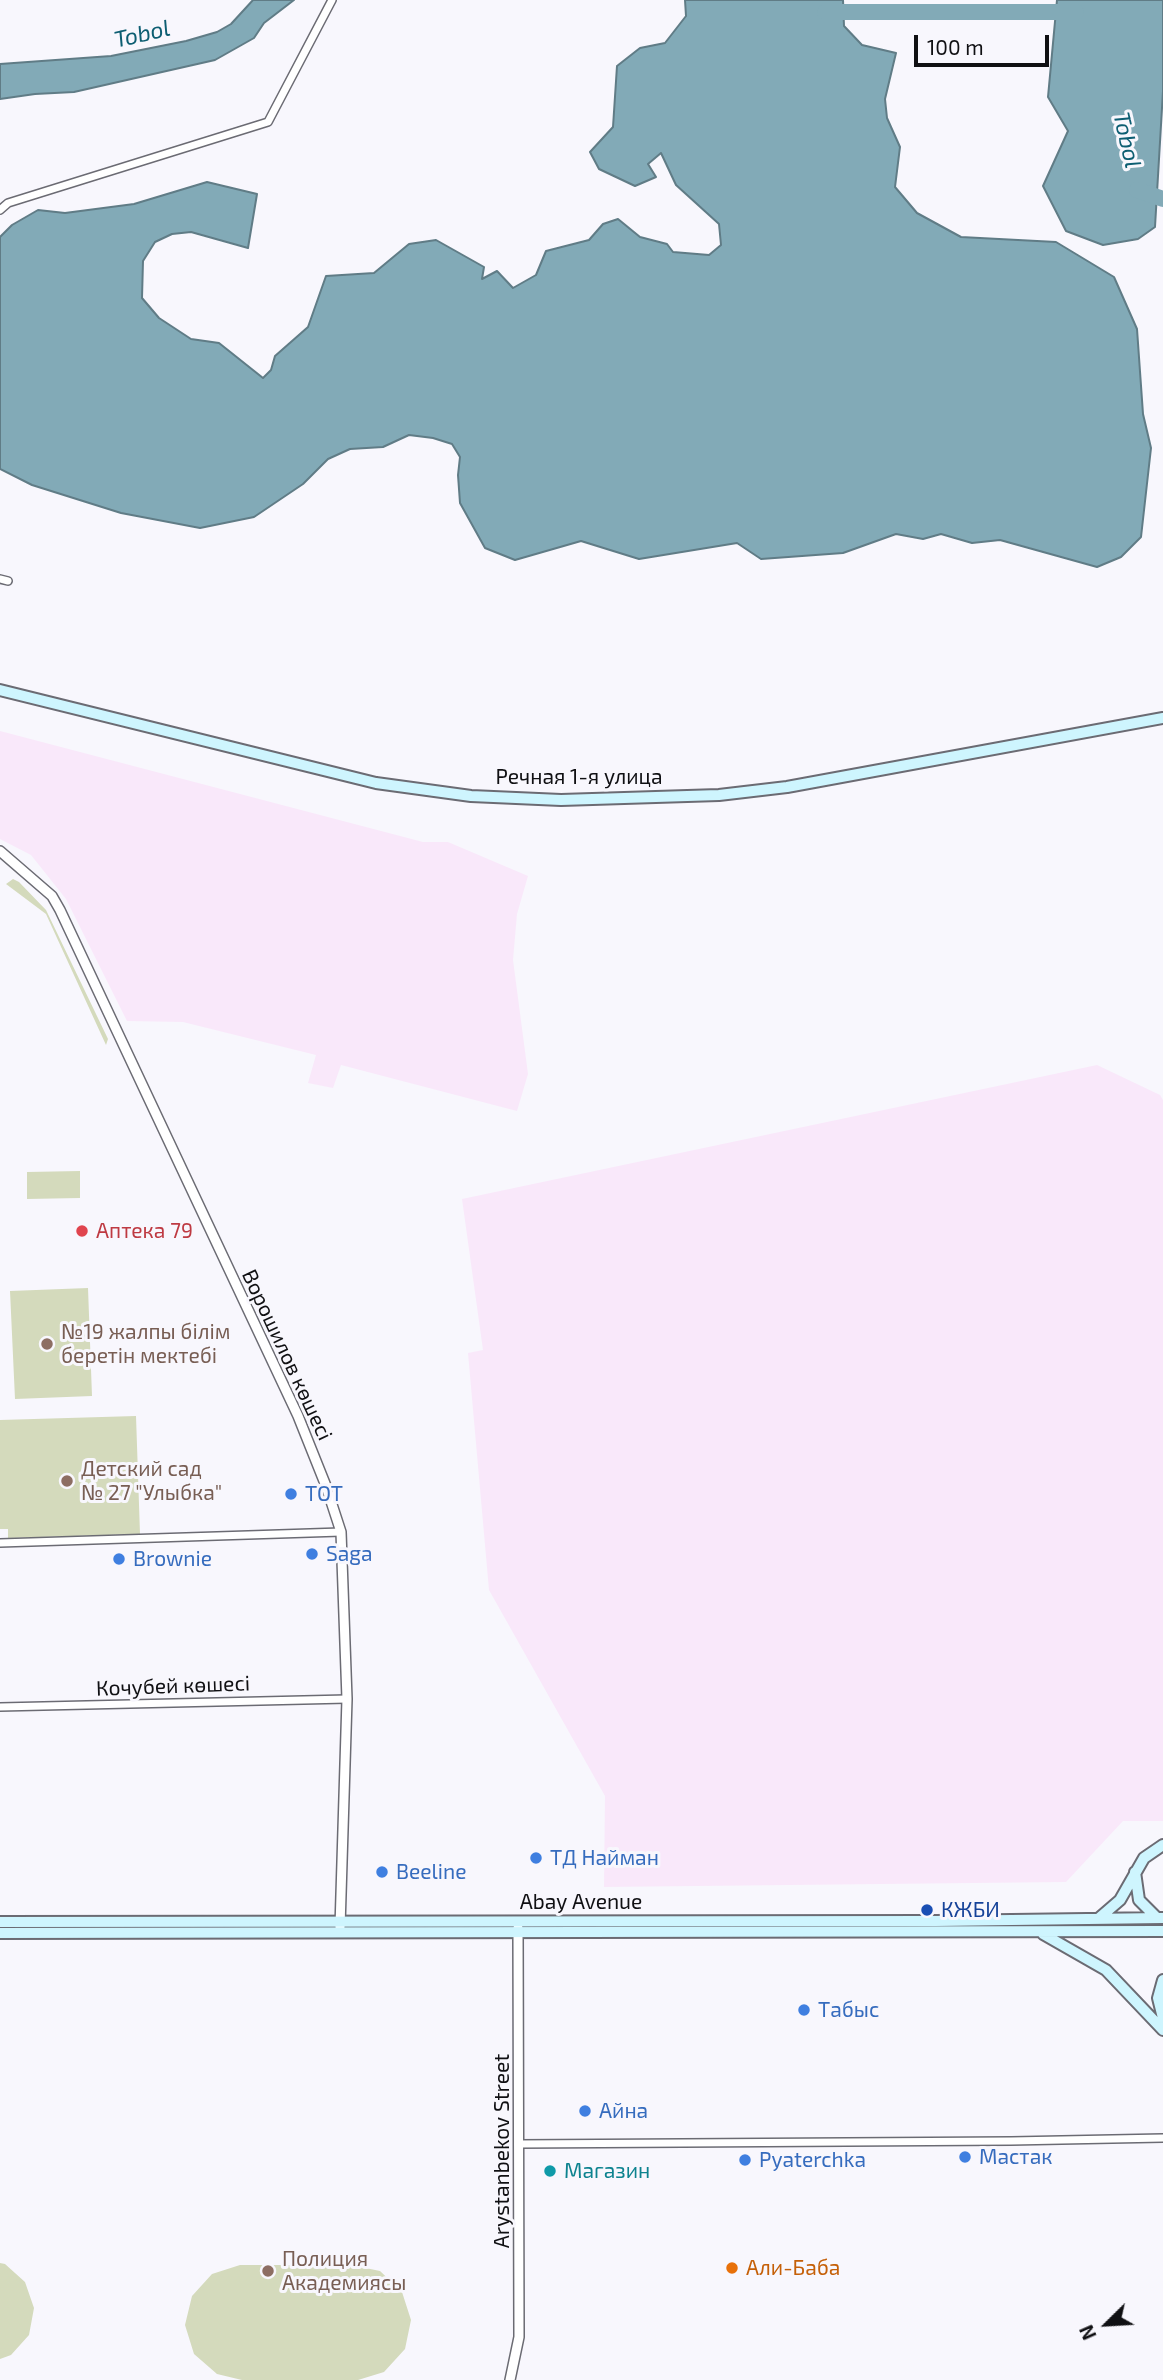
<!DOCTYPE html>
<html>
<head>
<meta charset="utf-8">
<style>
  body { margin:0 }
  #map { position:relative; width:1163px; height:2380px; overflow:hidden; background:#f8f7fd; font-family:"Exo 2",sans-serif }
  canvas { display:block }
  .north { position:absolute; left:1072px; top:2289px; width:70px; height:70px; -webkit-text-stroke:5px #f8f7fd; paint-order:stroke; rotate:246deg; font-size:19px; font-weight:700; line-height:28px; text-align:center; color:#101013 }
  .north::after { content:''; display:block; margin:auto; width:24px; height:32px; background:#101013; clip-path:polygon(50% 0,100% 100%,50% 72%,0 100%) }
  .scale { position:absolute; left:914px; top:35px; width:135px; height:32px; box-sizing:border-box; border:4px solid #101013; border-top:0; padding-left:9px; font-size:21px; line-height:24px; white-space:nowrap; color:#101013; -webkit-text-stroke:5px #f8f7fd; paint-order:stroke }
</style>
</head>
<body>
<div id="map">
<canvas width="1163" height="2380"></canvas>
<div class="north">N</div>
<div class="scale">100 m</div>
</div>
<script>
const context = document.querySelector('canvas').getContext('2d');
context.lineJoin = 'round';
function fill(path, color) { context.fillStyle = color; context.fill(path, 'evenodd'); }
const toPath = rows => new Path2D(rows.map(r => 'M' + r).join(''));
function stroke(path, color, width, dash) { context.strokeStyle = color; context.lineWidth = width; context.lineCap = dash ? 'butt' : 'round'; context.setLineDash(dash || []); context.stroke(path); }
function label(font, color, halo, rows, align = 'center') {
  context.font = font + ' "Exo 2",sans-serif'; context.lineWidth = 6; context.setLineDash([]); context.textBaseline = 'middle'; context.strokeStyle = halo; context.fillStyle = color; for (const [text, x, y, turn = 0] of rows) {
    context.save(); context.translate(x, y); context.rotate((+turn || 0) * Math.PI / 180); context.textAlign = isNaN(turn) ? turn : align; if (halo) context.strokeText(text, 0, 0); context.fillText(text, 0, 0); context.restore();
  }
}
fill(toPath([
  [0,731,423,842,448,842,528,876,517,914,513,960,528,1074,517,1111,341,1065,333,1088,308,1083,316,1055,183,1022,127,1021,66,899,31,855,0,839],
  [1097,1065,1160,1095,1163,1100,1163,1821,1123,1821,1066,1882,604,1887,605,1796,489,1590,468,1353,483,1350,462,1199]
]), '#f9e8fa');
fill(toPath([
  [13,879,19,882,46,910,108,1039,106,1045,46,914,6,884],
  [80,1171,80,1198,27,1199,27,1172],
  [88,1288,92,1396,15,1399,10,1291],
  [136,1416,140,1534,8,1538,8,1529,0,1529,0,1420],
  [0,2263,5,2264,25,2282,34,2308,29,2335,11,2355,0,2359],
  [240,2265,351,2265,380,2271,402,2292,411,2320,405,2349,384,2372,358,2380,242,2380,217,2374,194,2354,185,2325,192,2296,212,2274]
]), '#d4dabc');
const water = toPath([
  [253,0,294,0,264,23,254,38,215,60,74,92,35,94,0,99,0,64,111,56,186,41,217,32,231,24,253,0],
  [685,0,843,0,844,26,862,45,896,53,885,99,887,118,900,147,895,187,917,213,961,237,1056,242,1114,277,1137,329,1143,414,1151,448,1141,537,1121,557,1097,567,1000,540,972,543,941,534,923,539,896,534,843,553,761,559,737,543,639,559,581,541,515,560,485,548,460,503,458,475,460,457,452,444,433,438,409,435,383,447,350,449,328,459,303,484,254,517,200,528,121,513,32,485,0,469,0,237,12,225,38,210,65,213,134,204,207,182,257,194,248,248,191,232,172,234,155,242,143,261,142,298,159,318,191,339,219,343,263,378,271,370,275,356,308,327,326,276,374,273,409,244,436,240,484,267,482,279,497,271,513,288,536,275,546,251,589,240,603,224,618,219,640,237,667,244,673,252,709,255,721,245,719,224,676,185,661,153,648,164,656,177,635,186,599,169,590,152,613,127,617,66,640,48,665,43,686,16,685,0],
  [1057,0,1163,0,1163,91,1155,227,1138,239,1103,245,1066,231,1043,186,1068,131,1048,97,1057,0]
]);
fill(water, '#82aab7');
stroke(water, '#607c86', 2);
stroke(toPath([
  [825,12,1076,12],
  [1137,190,1163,199]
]), '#82aab7', 16);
const minor = toPath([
  [0,210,8,203,268,122,332,0],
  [0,579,8,581],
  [0,1543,341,1532],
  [0,1707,347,1699],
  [518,2144,1011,2141,1163,2138]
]);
const tertiary = toPath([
  [0,851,52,896,60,910,298,1416,326,1486,341,1532,347,1699,340,1927],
  [510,2380,519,2337,518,1928]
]);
const secondary = toPath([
  [0,690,376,783,471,796,561,800,719,795,787,787,1163,718],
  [1135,1872,1139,1900,1157,1918],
  [1098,1919,1120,1900,1144,1858,1163,1845],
  [0,1922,936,1921,1163,1918],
  [0,1933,1163,1931],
  [1043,1934,1106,1970,1163,2030],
  [1163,1980,1158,1998,1163,2018]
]);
stroke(minor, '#6b6b73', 10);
stroke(tertiary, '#6b6b73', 12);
stroke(secondary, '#6b6b73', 14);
stroke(minor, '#fff', 7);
stroke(tertiary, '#fff', 9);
stroke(secondary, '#cef5fe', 10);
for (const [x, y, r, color] of [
  [82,1231,7,"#e0444e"],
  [47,1344,7,"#8d6e63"],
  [67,1481,7,"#8d6e63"],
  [291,1494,7,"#3f7fe0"],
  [312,1554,7,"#3f7fe0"],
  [119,1559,7,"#3f7fe0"],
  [536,1858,7,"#3f7fe0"],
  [382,1872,7,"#3f7fe0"],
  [927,1910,7,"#1a4fb4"],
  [804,2010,7,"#3f7fe0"],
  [585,2111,7,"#3f7fe0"],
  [965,2157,7,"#3f7fe0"],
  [745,2160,7,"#3f7fe0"],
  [550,2171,7,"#0f9aa8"],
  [732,2268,7,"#e8710a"],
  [268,2271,7,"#8d6e63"]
]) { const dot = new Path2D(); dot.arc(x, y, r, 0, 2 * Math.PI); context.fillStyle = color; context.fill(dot); stroke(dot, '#f8f7fd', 2.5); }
label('21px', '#101013', '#f8f7fd', [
  ["Речная 1-я улица",579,777],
  ["Ворошилов көшесі",287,1355,65],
  ["Кочубей көшесі",173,1686,-2],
  ["Abay Avenue",581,1902],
  ["Arystanbekov Street",502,2151,-90]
]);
label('21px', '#be3a42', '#f8f7fd', [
  ["Аптека 79",96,1231]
], 'left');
label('21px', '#785e54', '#f8f7fd', [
  ["№19 жалпы білім",61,1332],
  ["беретін мектебі",61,1356],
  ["Детский сад",81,1469],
  ["№ 27 \"Улыбка\"",81,1493],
  ["Полиция",282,2259],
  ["Академиясы",282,2283]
], 'left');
label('21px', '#366cbe', '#f8f7fd', [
  ["ТОТ",305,1494],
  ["Saga",326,1554],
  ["Brownie",133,1559],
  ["ТД Найман",550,1858],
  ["Beeline",396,1872],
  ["Табыс",818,2010],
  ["Айна",599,2111],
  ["Мастак",979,2157],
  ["Pyaterchka",759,2160]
], 'left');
label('21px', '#164399', '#f8f7fd', [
  ["КЖБИ",941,1910]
], 'left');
label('21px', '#0d838f', '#f8f7fd', [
  ["Магазин",564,2171]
], 'left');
label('21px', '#c56008', '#f8f7fd', [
  ["Али-Баба",746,2268]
], 'left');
label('italic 23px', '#0d5e72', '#f8f7fd', [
  ["Tobol",142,34,-13],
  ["Tobol",1127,140,77]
]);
</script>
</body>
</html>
